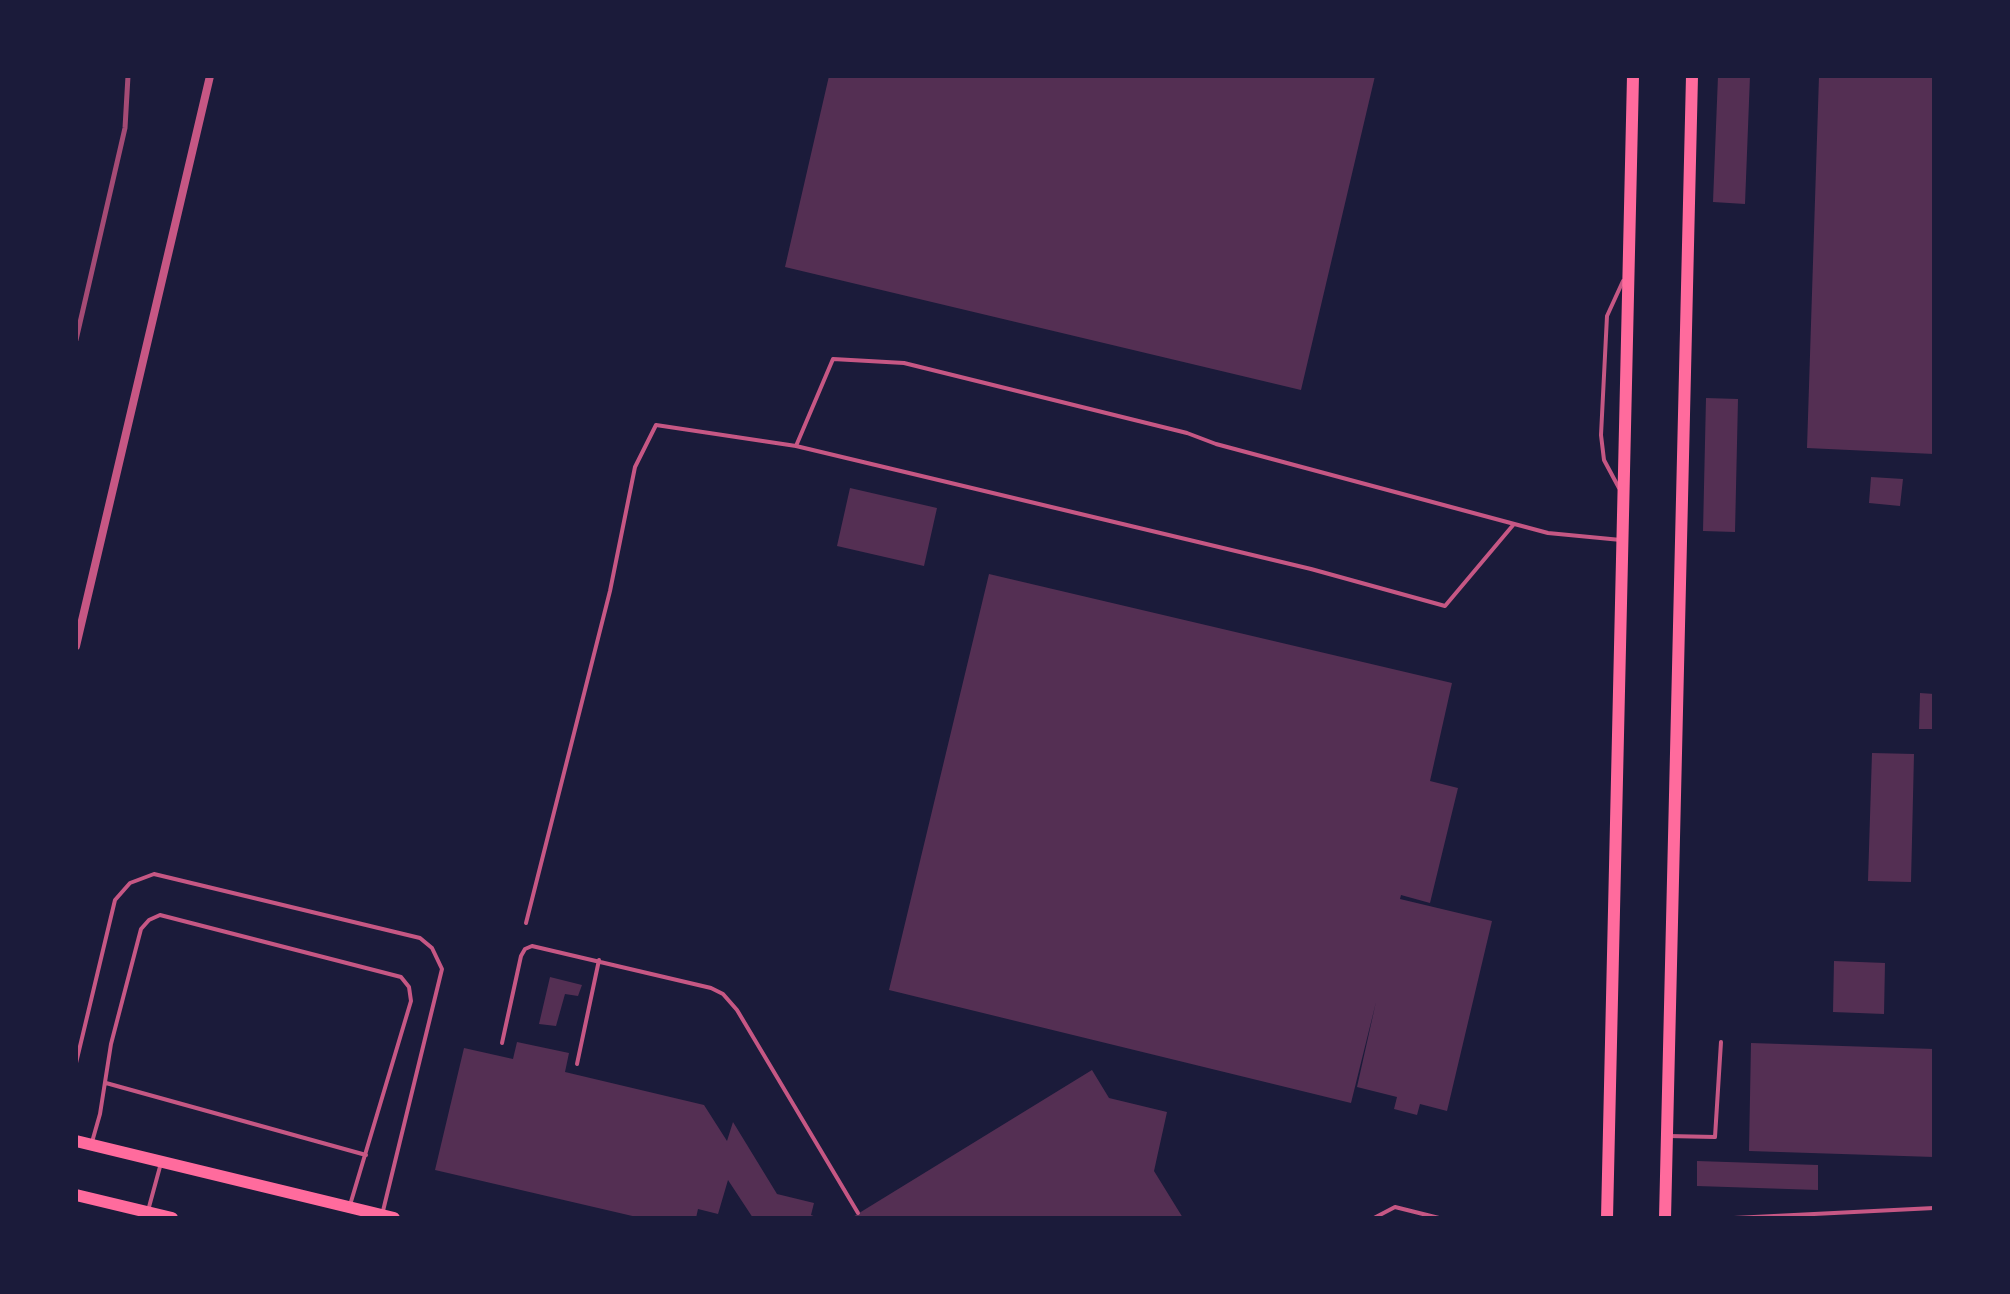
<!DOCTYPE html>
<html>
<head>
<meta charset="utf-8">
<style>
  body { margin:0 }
  #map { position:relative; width:2010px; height:1294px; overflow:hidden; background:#1b1b3a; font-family:Poppins,sans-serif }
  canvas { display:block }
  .frame { position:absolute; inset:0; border:78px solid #1b1b3a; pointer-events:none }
</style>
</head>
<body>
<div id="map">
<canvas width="2010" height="1294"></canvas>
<div class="frame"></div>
</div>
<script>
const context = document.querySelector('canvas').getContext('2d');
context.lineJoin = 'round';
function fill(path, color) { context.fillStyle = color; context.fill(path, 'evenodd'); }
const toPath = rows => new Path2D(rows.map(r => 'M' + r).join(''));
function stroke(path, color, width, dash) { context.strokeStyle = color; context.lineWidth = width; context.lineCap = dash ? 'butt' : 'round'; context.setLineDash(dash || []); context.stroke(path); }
fill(toPath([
  [829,76,1375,76,1301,390,785,267],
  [1718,76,1750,76,1745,204,1713,202],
  [1819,76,1934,76,1934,454,1807,448],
  [1706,398,1738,399,1735,532,1703,531],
  [1871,477,1903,479,1900,506,1869,503],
  [850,488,937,508,924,566,837,546],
  [989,574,1452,683,1430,781,1458,788,1430,903,1401,895,1400,899,1492,921,1447,1111,1420,1104,1417,1115,1394,1109,1397,1097,1357,1087,1376,1002,1351,1103,889,990],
  [1920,693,1934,694,1934,729,1919,729],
  [1872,753,1914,754,1911,882,1868,881],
  [1834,961,1885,963,1884,1014,1833,1012],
  [550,977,582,985,578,996,565,994,556,1026,539,1024],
  [517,1042,569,1053,565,1072,704,1105,727,1141,733,1122,777,1194,814,1203,811,1215,819,1218,753,1218,728,1180,718,1214,698,1209,696,1218,641,1218,435,1170,464,1048,513,1059],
  [1751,1043,1934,1049,1934,1157,1749,1151],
  [1092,1070,1109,1098,1167,1112,1154,1171,1183,1218,851,1218],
  [1697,1161,1818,1165,1818,1190,1697,1186]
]), '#542f53');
stroke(toPath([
  [796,446,833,359,904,363,1187,433,1216,444,1548,533,1621,540],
  [1619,488,1604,460,1601,435,1607,316,1623,281],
  [526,923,610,591,635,467,656,425,796,446,1311,569,1445,606,1514,524],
  [502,1043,521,956,525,949,532,946,711,988,723,994,737,1010,858,1213],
  [76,1063,115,900,130,883,154,874,420,938,432,948,442,969,382,1215],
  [577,1064,599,960],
  [106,1083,366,1155],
  [1668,1136,1715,1137,1721,1042],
  [92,1142,100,1114,111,1044,141,929,149,920,160,915,401,977,409,987,411,1001,350,1205],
  [146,1218,161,1163],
  [1374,1218,1395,1207,1439,1218],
  [1734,1218,1934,1208]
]), '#c65784', 4);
stroke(toPath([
  [76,646,210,76]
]), '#c65784', 8);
stroke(toPath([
  [76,1141,394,1218],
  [76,1195,172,1218],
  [1607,1218,1633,76],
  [1665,1218,1692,76]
]), '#ff6b9d', 12);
stroke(toPath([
  [76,340,125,128,128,76]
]), '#a44b75', 5);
</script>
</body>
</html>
